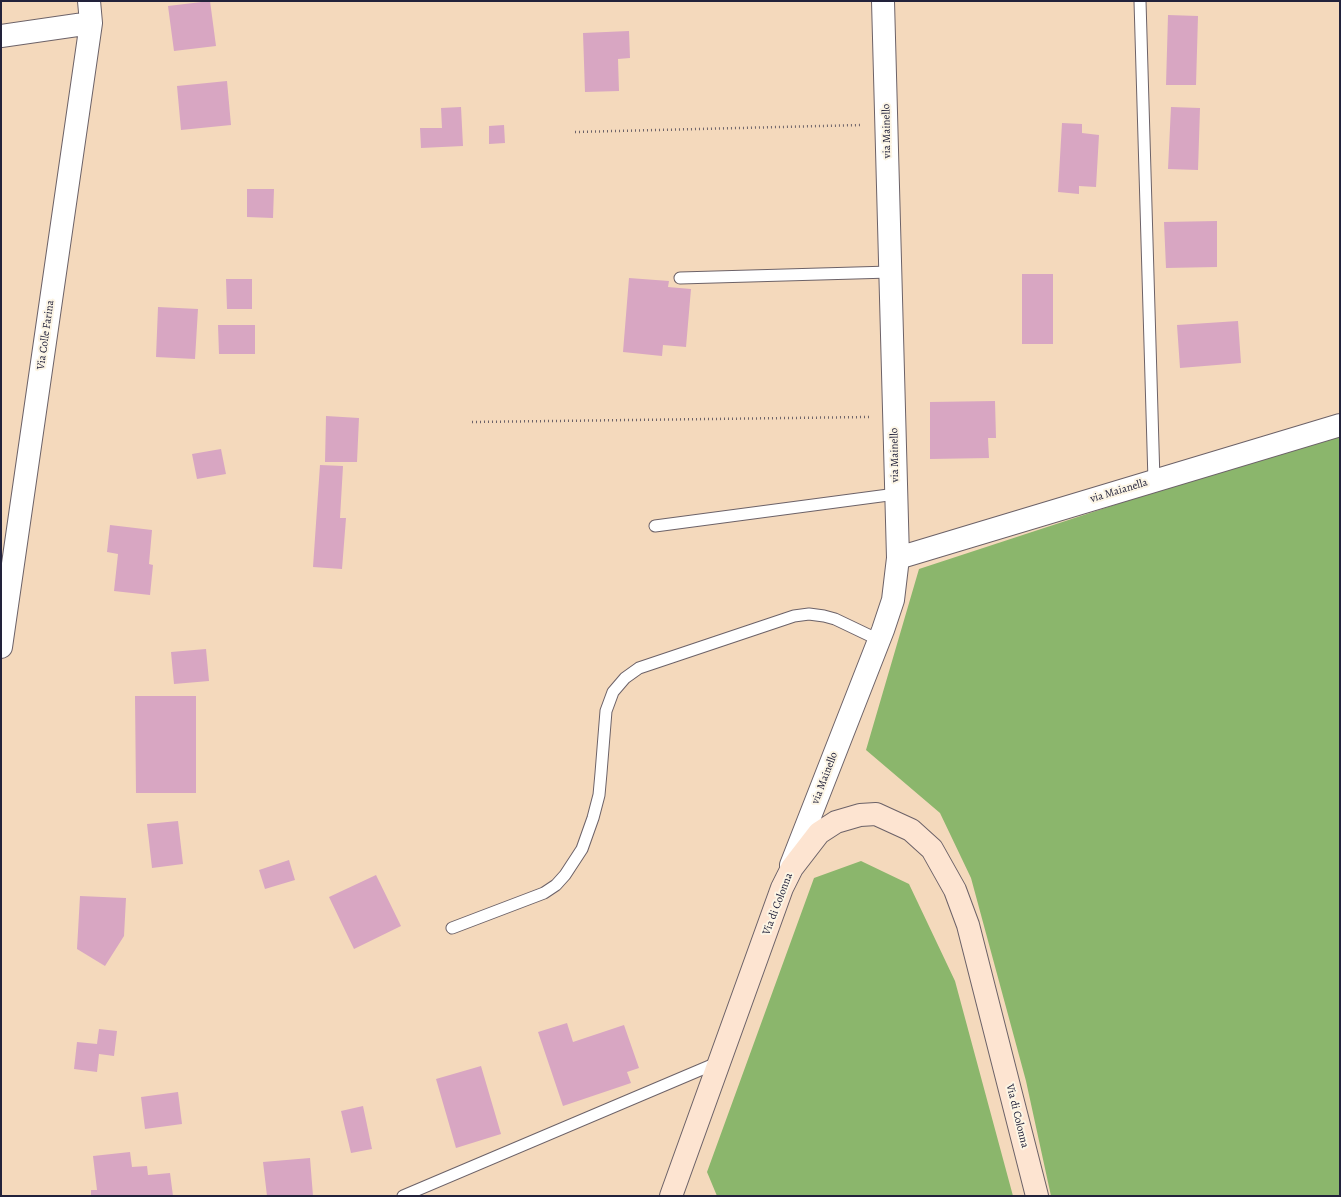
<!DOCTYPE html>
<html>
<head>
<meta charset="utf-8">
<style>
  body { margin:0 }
  #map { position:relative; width:1341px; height:1197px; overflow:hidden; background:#f4d9bc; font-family:Alegreya,serif }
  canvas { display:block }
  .frame { position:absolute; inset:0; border:2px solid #22223b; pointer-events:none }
</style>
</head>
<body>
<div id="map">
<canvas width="1341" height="1197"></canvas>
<div class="frame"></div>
</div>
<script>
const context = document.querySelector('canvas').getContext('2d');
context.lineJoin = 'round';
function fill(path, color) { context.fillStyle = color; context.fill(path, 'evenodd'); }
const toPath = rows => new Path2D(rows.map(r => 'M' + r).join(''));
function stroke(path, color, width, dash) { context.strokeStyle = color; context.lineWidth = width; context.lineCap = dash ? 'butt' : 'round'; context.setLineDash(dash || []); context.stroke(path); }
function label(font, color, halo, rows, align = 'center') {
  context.font = font + ' Alegreya,serif'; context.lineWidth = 4; context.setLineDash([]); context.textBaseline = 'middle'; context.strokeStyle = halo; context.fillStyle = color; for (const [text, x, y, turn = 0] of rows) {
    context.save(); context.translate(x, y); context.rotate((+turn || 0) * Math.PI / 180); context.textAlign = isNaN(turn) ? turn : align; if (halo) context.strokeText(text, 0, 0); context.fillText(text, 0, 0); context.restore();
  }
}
fill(toPath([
  [1340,431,1340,1196,1051,1196,1026,1081,971,878,940,813,866,750,919,569],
  [861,861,909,884,955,981,1013,1196,717,1196,707,1172,814,878]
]), '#8bb66c');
fill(toPath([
  [210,1,216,46,174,51,168,6],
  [1168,15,1198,16,1196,85,1166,85],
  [629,31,630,58,618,59,619,91,585,92,583,33],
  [227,81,231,125,181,130,177,86],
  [461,107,463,146,421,148,420,128,442,128,441,108],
  [1171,107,1200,108,1198,170,1168,169],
  [1062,123,1082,124,1082,133,1099,135,1096,187,1079,186,1079,194,1058,192],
  [504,125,505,143,489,144,489,126],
  [247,189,274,189,273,218,247,217],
  [1217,221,1217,267,1166,268,1164,222],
  [1022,274,1053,274,1053,344,1022,344],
  [629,278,669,281,668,287,691,289,686,347,663,345,662,356,623,352],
  [226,279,252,279,252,309,227,309],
  [158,307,198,309,195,359,156,357],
  [1238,321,1241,363,1180,368,1177,325],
  [218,325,255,325,255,354,219,354],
  [995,401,996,438,988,438,989,458,930,459,930,402],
  [326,416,359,418,357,462,325,462],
  [221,449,226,474,197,479,192,454],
  [320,465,343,466,340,518,346,518,342,569,313,567],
  [110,525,152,530,149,564,153,565,150,595,114,591,118,554,107,552],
  [206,649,209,681,174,684,171,652],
  [135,696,196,696,196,793,136,793],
  [178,821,183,864,152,868,147,824],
  [289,860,295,880,265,889,259,870],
  [376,875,401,926,354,949,329,897],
  [80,896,126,898,124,936,105,966,77,949],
  [567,1023,573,1042,624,1025,639,1068,627,1072,631,1083,563,1106,538,1032],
  [99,1029,117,1031,114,1056,99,1054,97,1072,74,1069,77,1042,97,1044],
  [481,1066,501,1134,456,1148,436,1079],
  [178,1092,182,1124,145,1129,141,1097],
  [363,1106,372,1149,351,1153,341,1111],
  [130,1152,132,1167,147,1166,148,1175,170,1173,173,1196,91,1196,91,1190,97,1190,93,1156],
  [310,1158,313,1196,267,1196,263,1162]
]), '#d8a6c2');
const lane = toPath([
  [1140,1,1154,481],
  [680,278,890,272],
  [655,526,896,494],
  [452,928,544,893,556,885,565,875,582,849,593,818,599,795,601,773,606,711,613,692,625,678,639,668,794,616,809,614,824,616,835,619,879,640],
  [403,1196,719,1062]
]);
const street = toPath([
  [1,36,91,23],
  [898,558,1340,425],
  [1,647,91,23,89,1],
  [791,865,883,630,893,600,898,558,883,1]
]);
const secondary = toPath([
  [671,1196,782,888,792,868,819,833,836,822,860,815,876,814,911,830,932,849,955,890,968,925,1037,1196]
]);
stroke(lane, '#6c6268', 13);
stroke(street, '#6c6268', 24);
stroke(secondary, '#6c6268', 24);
stroke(toPath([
  [575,132,862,125],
  [472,422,869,417]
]), '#6c6268', 2.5, [1, 3]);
stroke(lane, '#fff', 11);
stroke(street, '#fff', 22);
stroke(secondary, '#fde4d1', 22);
label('11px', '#22223b', '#fcf5e5', [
  ["via Mainello",887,131,-91],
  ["Via Colle Farina",46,335,-82],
  ["via Mainello",895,455,-91],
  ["via Maianella",1119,491,-17],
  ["via Mainello",825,778,-69],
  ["Via di Colonna",778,904,-69],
  ["Via di Colonna",1017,1116,76]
]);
</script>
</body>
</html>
